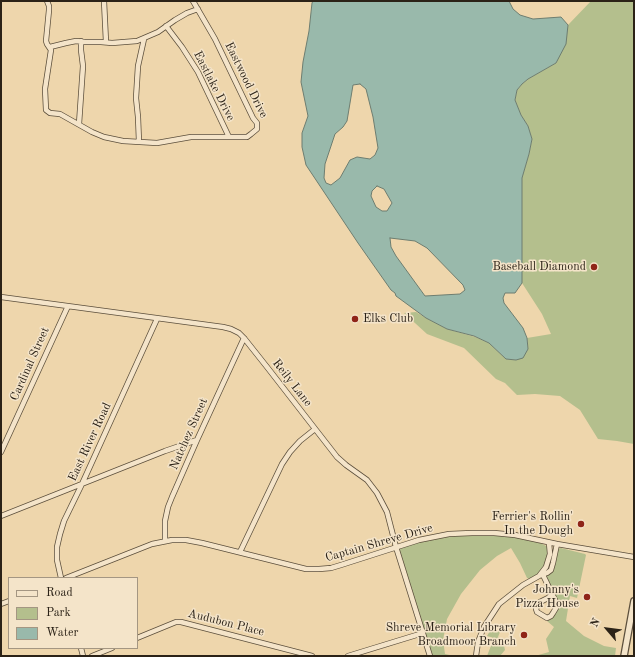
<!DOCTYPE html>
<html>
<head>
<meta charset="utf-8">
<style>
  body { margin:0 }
  #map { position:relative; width:635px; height:657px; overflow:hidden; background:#eed6ac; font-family:"Old Standard TT",serif }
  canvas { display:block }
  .frame { position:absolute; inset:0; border:2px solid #2b2217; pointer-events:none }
  .legend { position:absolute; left:8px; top:577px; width:130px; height:72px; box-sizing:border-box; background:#f4e4c9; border:1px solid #a49682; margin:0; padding:5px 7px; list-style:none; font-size:12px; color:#2b2217 }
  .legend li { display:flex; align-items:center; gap:8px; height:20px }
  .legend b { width:20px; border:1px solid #a49682 }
  .north { position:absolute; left:587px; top:609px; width:40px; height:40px; -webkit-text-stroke:3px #f4e4c9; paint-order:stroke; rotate:298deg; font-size:11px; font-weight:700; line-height:16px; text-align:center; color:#2b2217 }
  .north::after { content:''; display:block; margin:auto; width:14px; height:18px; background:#2b2217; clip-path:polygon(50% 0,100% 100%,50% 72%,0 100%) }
</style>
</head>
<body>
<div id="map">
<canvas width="635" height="657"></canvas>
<div class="frame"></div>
<ul class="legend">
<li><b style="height:5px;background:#f4e4c9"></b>Road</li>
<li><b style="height:11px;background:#b4bf8d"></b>Park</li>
<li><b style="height:11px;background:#99b9ab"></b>Water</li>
</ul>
<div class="north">N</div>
</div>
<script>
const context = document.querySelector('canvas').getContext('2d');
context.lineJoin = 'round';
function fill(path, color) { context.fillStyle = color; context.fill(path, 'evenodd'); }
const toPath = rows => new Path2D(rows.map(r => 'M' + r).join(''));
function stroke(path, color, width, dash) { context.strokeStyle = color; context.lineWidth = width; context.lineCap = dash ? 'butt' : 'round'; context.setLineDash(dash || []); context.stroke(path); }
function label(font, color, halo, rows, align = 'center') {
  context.font = font + ' "Old Standard TT",serif'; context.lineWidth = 3; context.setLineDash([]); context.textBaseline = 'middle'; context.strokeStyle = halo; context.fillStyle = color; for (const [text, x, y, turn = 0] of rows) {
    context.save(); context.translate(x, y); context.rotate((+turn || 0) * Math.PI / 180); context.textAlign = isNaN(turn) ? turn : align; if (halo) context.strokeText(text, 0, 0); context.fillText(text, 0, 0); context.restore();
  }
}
fill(toPath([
  [591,1,634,1,634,444,617,441,598,439,580,410,560,396,535,394,517,395,505,383,496,379,464,348,427,334,404,313,416,312,426,318,447,329,475,337,489,343,506,359,516,360,528,349,527,338,551,334,542,314,522,283,522,177,529,154,532,139,528,126,521,115,515,100,517,90,522,84,528,79,556,63,568,25],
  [494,533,531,538,548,547,551,549,546,567,532,580,527,578,520,563,511,548,497,556,480,570,461,594,447,619,443,640,445,654,454,656,430,656,396,547,449,534],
  [561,548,585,554,586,555,577,598,570,596,566,621,584,636,604,646,616,648,615,656,535,656,549,652,546,639,554,627,547,621,547,618,556,608,543,575,547,573,556,549],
  [494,629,500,632,498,637,503,641,505,650,500,656,487,656,494,638,487,636,490,631]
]), '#b4bf8d');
const water = toPath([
  [313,1,509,1,513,9,520,15,533,19,561,17,568,25,566,44,556,63,528,79,522,84,517,90,515,100,521,115,528,126,532,139,529,154,522,178,522,283,515,293,505,293,503,298,504,303,523,328,527,338,528,349,523,358,516,360,506,359,489,343,474,336,447,329,426,318,396,296,395,293,391,290,358,243,306,165,302,147,302,133,308,116,301,82,303,62,309,31,312,3,313,1],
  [360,84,366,89,373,117,378,148,375,155,370,159,357,157,350,160,340,178,331,185,326,183,324,178,325,164,335,134,343,127,347,121,353,85,360,84],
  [377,186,384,189,392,203,387,211,382,211,376,207,371,196,372,191,377,186],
  [390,238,415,241,427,248,463,285,465,290,460,294,425,296,396,256,391,247,390,238]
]);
fill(water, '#99b9ab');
stroke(water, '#6d7d70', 1);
const minor = toPath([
  [47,1,49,6,49,10,46,41,47,44,51,50,45,89,46,110,50,113,60,114,92,132,104,137,123,141,157,143,191,137,247,137,251,134,257,129,257,123,253,118,215,39,193,1],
  [104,1,106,42],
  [166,26,182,47,198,72,229,137],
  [50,47,66,43,76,41,85,42,101,42,112,43,137,41,158,32,175,20,187,13,198,9],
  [79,124,83,66,81,50,81,41],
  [139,142,138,117,136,98,138,66,144,39],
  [1,297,223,327,231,329,239,333,244,338,267,367,337,457,346,465,367,480,377,493,387,512,396,547,430,656],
  [1,452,68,306],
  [1,516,165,451,197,440],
  [165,541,165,521,168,507,172,497,197,440,244,338],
  [549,543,550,554,546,567,539,576,547,573,551,570,553,563,557,544],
  [240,552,282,464,290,452,300,441,315,429],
  [543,575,556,602,556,608,553,613,551,616,547,618,537,612,536,609,538,604,540,602,548,598,552,594],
  [61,578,57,560,57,547,60,534,64,521,82,484,157,319],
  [66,578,152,544,172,540,186,540,202,543,306,569,319,569,331,568,341,565,419,540,449,534,472,533,494,533,515,535,557,544,634,557],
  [1,604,9,601],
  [137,638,176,622,181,622,312,656],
  [81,648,83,656],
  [92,656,112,648],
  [348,656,423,633],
  [476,656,478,642,484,627,499,604,523,585,539,576]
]);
const tertiary = toPath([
  [624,656,634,601]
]);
stroke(minor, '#5c4f3c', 6);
stroke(tertiary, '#5c4f3c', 8);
stroke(minor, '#f4e4c9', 4.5);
stroke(tertiary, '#f4e4c9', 5.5);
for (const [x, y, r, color] of [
  [594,267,4,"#8f2418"],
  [355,319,4,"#8f2418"],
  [581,524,4,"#8f2418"],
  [587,597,4,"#8f2418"],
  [524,635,4,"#8f2418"]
]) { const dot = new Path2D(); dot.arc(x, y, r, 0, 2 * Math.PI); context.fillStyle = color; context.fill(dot); stroke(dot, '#f4e4c9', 1.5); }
label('12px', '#2b2217', '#f4e4c9', [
  ["Eastwood Drive",246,80,64],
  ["Eastlake Drive",214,86,63],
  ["Cardinal Street",30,364,-66],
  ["Reily Lane",292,383,52],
  ["Natchez Street",189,434,-66],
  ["East River Road",90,442,-65],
  ["Captain Shreve Drive",379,543,-16],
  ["Audubon Place",226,623,14]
]);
label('12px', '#2b2217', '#f4e4c9', [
  ["Baseball Diamond",586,267],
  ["Elks Club",363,319,"left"],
  ["Ferrier's Rollin'",573,517],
  ["In the Dough",573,531],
  ["Johnny's",579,590],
  ["Pizza House",579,604],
  ["Shreve Memorial Library",516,628],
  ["Broadmoor Branch",516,642]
], 'right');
</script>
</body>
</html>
